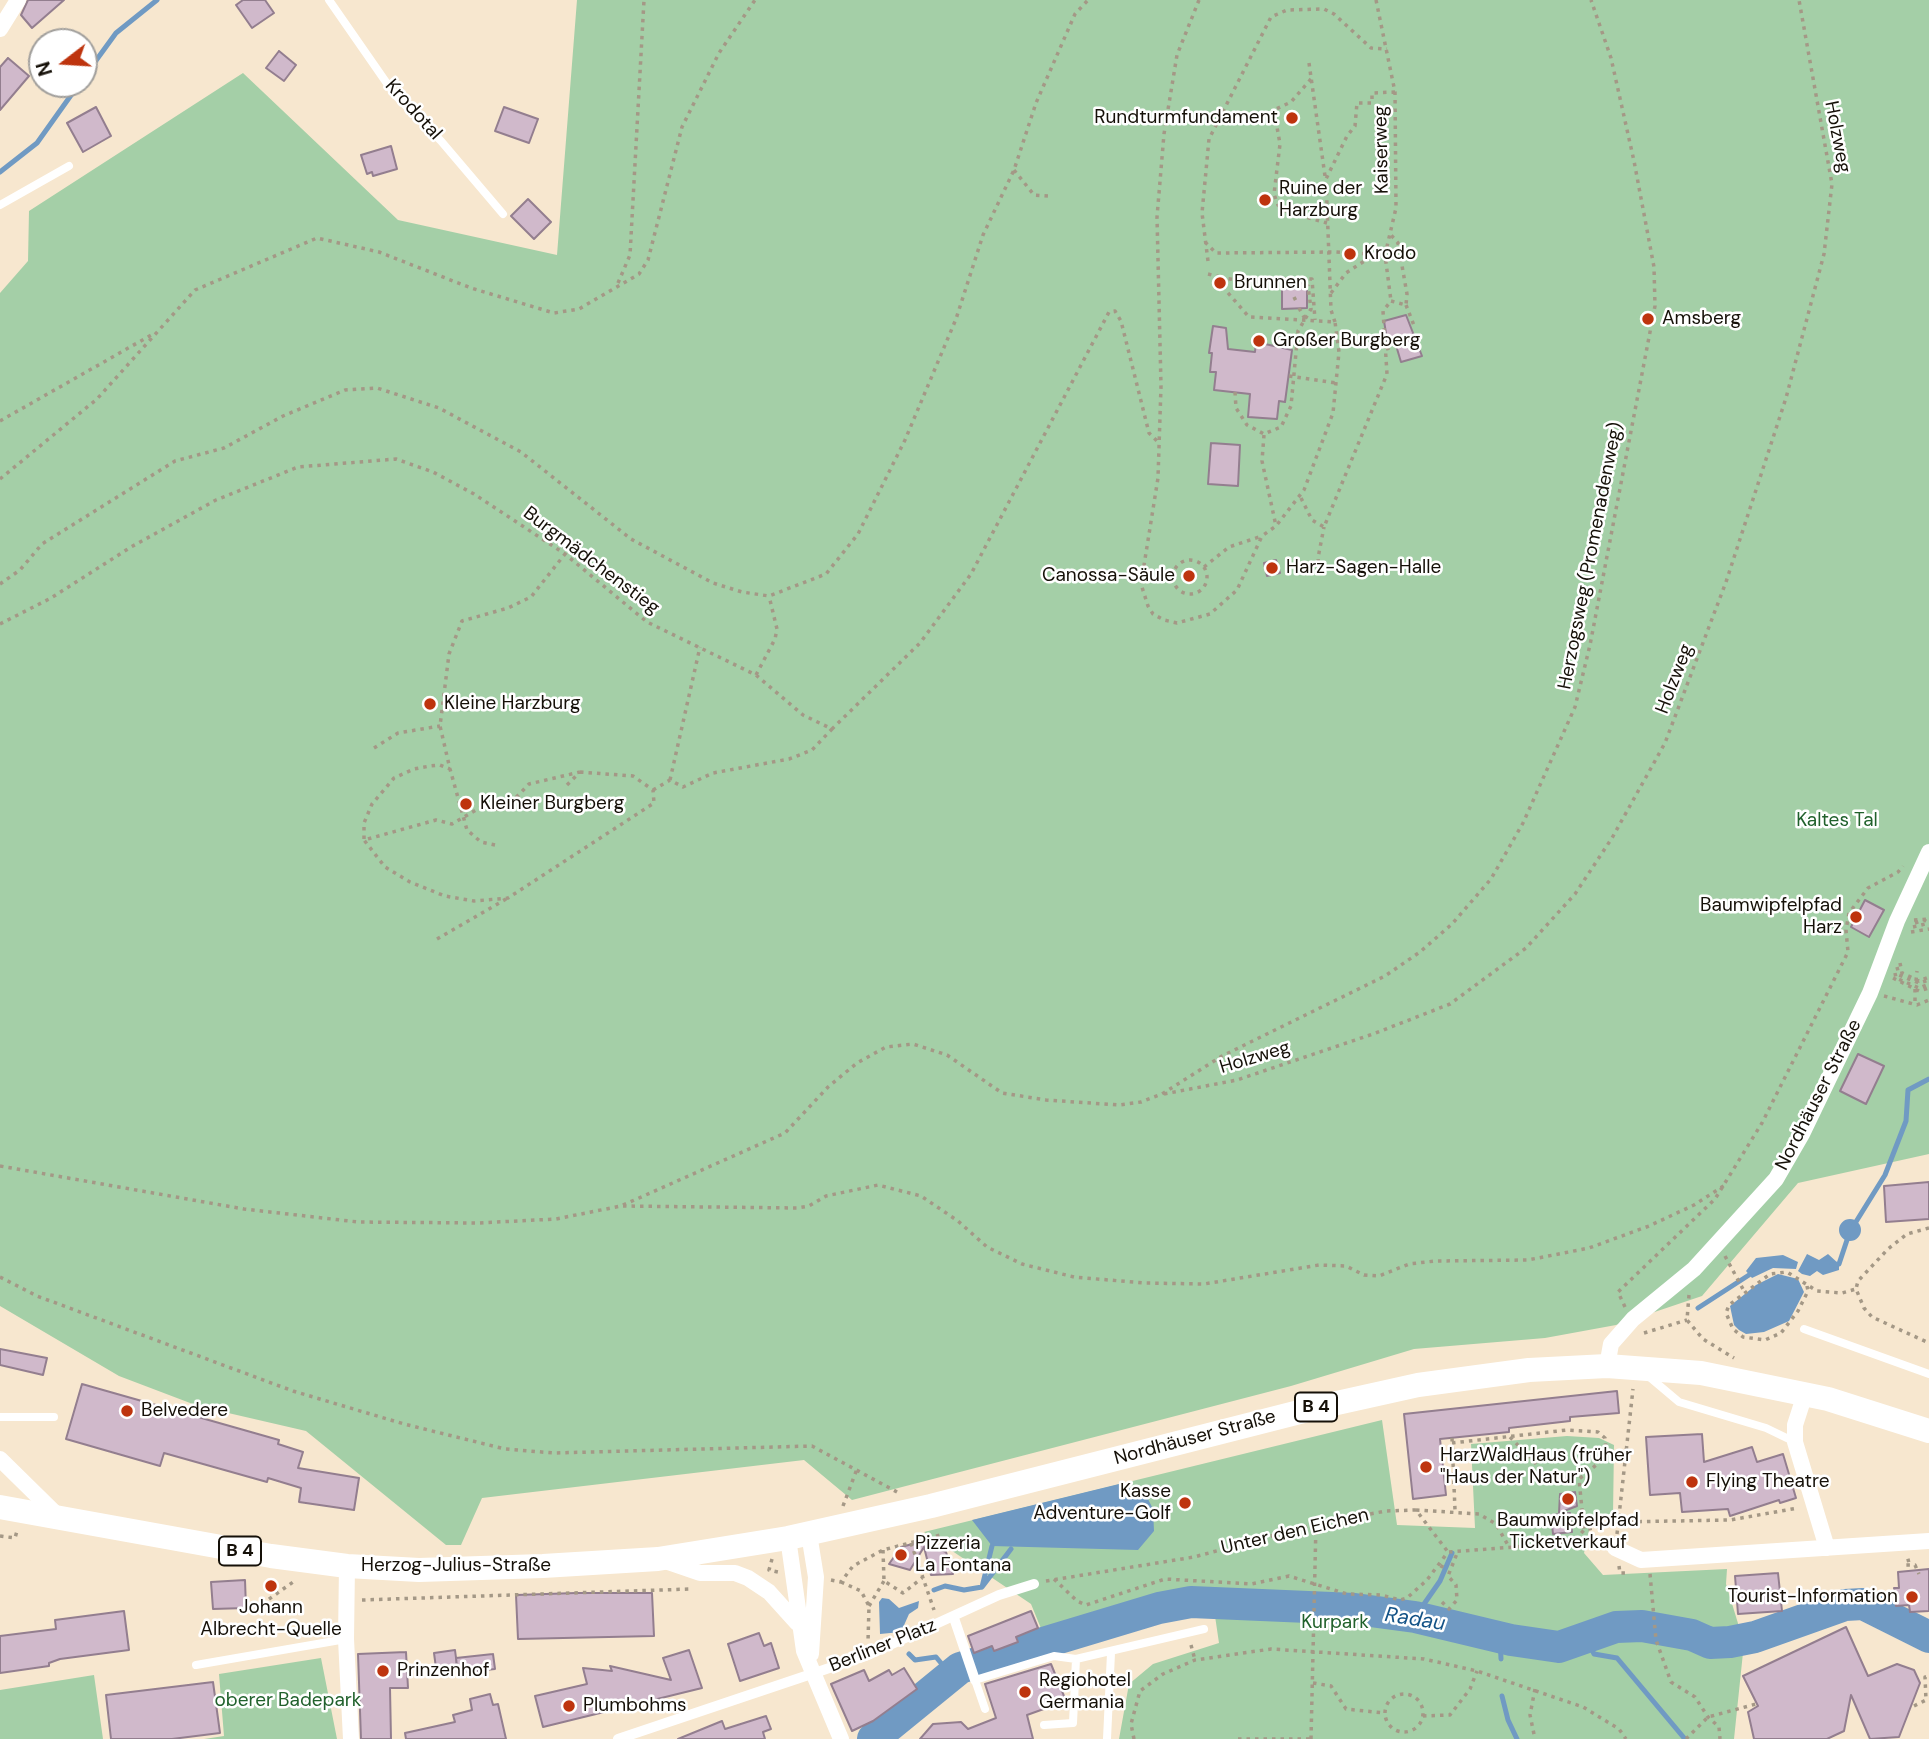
<!DOCTYPE html>
<html>
<head>
<meta charset="utf-8">
<style>
  body { margin:0 }
  #map { position:relative; width:1929px; height:1739px; overflow:hidden; background:#f7e7cf; font-family:"DM Sans",sans-serif }
  canvas { display:block }
  .north { position:absolute; left:28px; top:28px; width:70px; height:70px; box-sizing:border-box; background:#fff; border:2px solid #a19f9c; border-radius:50%; rotate:253deg; font-size:19px; font-weight:700; line-height:28px; text-align:center; color:#151008 }
  .north::after { content:''; display:block; margin:auto; width:24px; height:32px; background:#be340e; clip-path:polygon(50% 0,100% 100%,50% 72%,0 100%) }
</style>
</head>
<body>
<div id="map">
<canvas width="1929" height="1739"></canvas>
<div class="north">N</div>
</div>
<script>
const context = document.querySelector('canvas').getContext('2d');
context.lineJoin = 'round';
function fill(path, color) { context.fillStyle = color; context.fill(path, 'evenodd'); }
const toPath = rows => new Path2D(rows.map(r => 'M' + r).join(''));
function stroke(path, color, width, dash) { context.strokeStyle = color; context.lineWidth = width; context.lineCap = dash ? 'butt' : 'round'; context.setLineDash(dash || []); context.stroke(path); }
function label(font, color, halo, rows, align = 'center') {
  context.font = font + ' "DM Sans",sans-serif'; context.lineWidth = 5; context.setLineDash([]); context.textBaseline = 'middle'; context.strokeStyle = halo; context.fillStyle = color; for (const [text, x, y, turn = 0] of rows) {
    context.save(); context.translate(x, y); context.rotate((+turn || 0) * Math.PI / 180); context.textAlign = isNaN(turn) ? turn : align; if (halo) context.strokeText(text, 0, 0); context.fillText(text, 0, 0); context.restore();
  }
}
fill(toPath([
  [577,0,1929,0,1929,1154,1798,1183,1702,1296,1616,1325,1545,1338,1414,1349,1291,1386,852,1500,804,1460,482,1498,461,1545,446,1545,306,1431,198,1406,119,1376,0,1306,0,293,28,261,29,211,243,73,398,220,557,255],
  [1382,1420,1397,1525,1475,1528,1471,1444,1567,1436,1599,1438,1614,1445,1613,1515,1591,1522,1584,1553,1603,1575,1727,1569,1726,1584,1744,1643,1734,1739,1119,1739,1129,1684,1153,1664,1219,1643,1215,1616,1186,1611,1049,1648,1031,1604,924,1532],
  [321,1658,337,1739,204,1739,224,1736,219,1674],
  [94,1675,103,1739,0,1739,0,1690]
]), '#a4cfa7');
fill(toPath([
  '1839 1230a11 11 0 1 1 22 0a11 11 0 1 1-22 0Z',
  [1807,1254,1819,1260,1828,1254,1839,1264,1839,1270,1823,1275,1817,1271,1810,1276,1802,1274,1798,1271],
  [1783,1255,1798,1262,1796,1269,1773,1268,1752,1278,1746,1271,1756,1258],
  [1778,1274,1798,1279,1804,1292,1789,1321,1764,1332,1746,1334,1739,1330,1734,1325,1730,1306,1756,1285],
  [1119,1484,1146,1495,1153,1509,1154,1531,1138,1550,992,1546,972,1520],
  [882,1598,889,1599,899,1608,919,1601,918,1608,909,1614,901,1632,880,1634,879,1602]
]), '#709ac3');
stroke(toPath([
  [84,77,116,33,157,0],
  [0,172,37,143,79,84],
  [1854,1225,1885,1175,1906,1121,1908,1090,1929,1079],
  [1832,1265,1839,1264,1848,1237],
  [1698,1308,1749,1275],
  [982,1587,1011,1549],
  [934,1590,945,1586,964,1590,982,1587,992,1546],
  [1415,1617,1440,1581,1452,1553],
  [1585,1636,1594,1654,1617,1658,1685,1739],
  [1500,1638,1501,1659],
  [909,1654,915,1660,936,1657,951,1675],
  [1502,1696,1508,1720,1517,1739]
]), '#709ac3', 5);
stroke(toPath([
  [873,1739,960,1668,1159,1608,1191,1602,1355,1609,1415,1617,1511,1640,1559,1647,1616,1627,1642,1626,1692,1635,1710,1643,1730,1642,1755,1637,1845,1605,1863,1604,1929,1637]
]), '#709ac3', 32);
const building = toPath([
  [28,0,64,0,32,28,21,15,28,0],
  [243,0,265,0,274,13,252,28,236,5,243,0],
  [279,51,296,65,284,81,266,68,279,51],
  [8,58,29,76,0,110,0,67,8,58],
  [96,107,111,136,83,152,67,123,96,107],
  [504,107,538,119,529,143,495,131,504,107],
  [391,146,397,169,373,176,372,172,367,174,361,155,391,146],
  [528,199,551,222,534,239,511,216,528,199],
  [1307,283,1307,308,1282,309,1282,284,1307,283],
  [1406,315,1422,356,1401,362,1395,342,1388,345,1384,321,1406,315],
  [1213,326,1226,328,1228,349,1255,352,1256,342,1292,350,1285,402,1279,401,1277,419,1248,417,1250,394,1214,390,1216,372,1210,372,1212,353,1209,353,1213,326],
  [1211,443,1240,445,1238,486,1208,484,1211,443],
  [1276,560,1280,573,1267,576,1264,563,1276,560],
  [1865,900,1884,910,1869,937,1851,927,1865,900],
  [1858,1054,1884,1066,1866,1104,1840,1091,1858,1054],
  [1929,1182,1929,1219,1886,1222,1884,1186,1929,1182],
  [0,1349,47,1358,43,1375,0,1365,0,1349],
  [82,1384,279,1440,278,1444,303,1452,298,1468,359,1478,354,1510,299,1502,301,1488,268,1478,267,1482,164,1453,160,1466,66,1439,82,1384],
  [1617,1391,1619,1413,1570,1417,1570,1421,1509,1428,1509,1432,1440,1439,1446,1495,1413,1499,1404,1414,1617,1391],
  [1702,1434,1704,1462,1752,1447,1757,1462,1783,1454,1796,1498,1780,1503,1779,1500,1730,1516,1728,1509,1682,1512,1680,1493,1650,1495,1646,1437,1702,1434],
  [1575,1492,1577,1506,1559,1513,1560,1494,1575,1492],
  [1570,1513,1572,1532,1553,1534,1551,1515,1570,1513],
  [928,1540,926,1544,946,1552,953,1574,931,1575,924,1547,910,1570,889,1564,901,1547,928,1540],
  [1929,1569,1929,1611,1910,1612,1909,1605,1896,1606,1894,1588,1899,1588,1898,1572,1929,1569],
  [1778,1573,1782,1611,1738,1614,1735,1576,1778,1573],
  [245,1580,246,1608,213,1609,211,1582,245,1580],
  [576,1593,652,1593,654,1636,518,1639,516,1595,576,1593],
  [124,1611,129,1650,60,1659,49,1663,49,1666,0,1673,0,1636,56,1629,55,1620,124,1611],
  [1031,1611,1038,1628,1016,1637,1018,1642,994,1651,992,1646,974,1653,968,1636,1031,1611],
  [1846,1627,1868,1676,1897,1664,1914,1670,1920,1683,1899,1737,1870,1739,1851,1695,1844,1731,1827,1739,1754,1739,1748,1712,1758,1706,1743,1676,1846,1627],
  [759,1633,764,1646,771,1643,779,1668,740,1681,728,1644,759,1633],
  [455,1650,457,1666,436,1668,434,1653,455,1650],
  [689,1650,702,1688,543,1727,535,1696,587,1684,583,1668,612,1671,610,1666,671,1680,663,1658,689,1650],
  [406,1652,408,1688,390,1688,391,1739,361,1739,358,1654,406,1652],
  [493,1654,495,1669,457,1673,456,1658,493,1654],
  [1051,1664,1066,1701,1027,1715,1033,1739,920,1739,933,1724,961,1722,968,1729,996,1718,985,1684,1051,1664],
  [904,1668,917,1689,873,1721,852,1731,831,1684,864,1670,869,1681,889,1670,892,1675,904,1668],
  [213,1682,220,1733,172,1739,111,1739,106,1695,213,1682],
  [490,1694,493,1705,498,1704,506,1739,406,1739,405,1733,455,1722,453,1715,472,1710,470,1699,490,1694],
  [766,1716,771,1729,763,1732,765,1739,678,1739,722,1721,725,1729,766,1716]
]);
fill(building, '#d0b9cb');
stroke(building, '#937e8f', 2);
stroke(toPath([
  [1199,0,1177,55,1164,134,1157,217,1161,386,1158,478,1141,584,1148,606,1153,614,1164,620,1177,623,1210,614,1237,590,1262,536,1276,526,1304,490,1333,413,1339,352,1335,322,1249,317,1222,286,1224,278,1271,285,1274,279,1312,279,1315,320],
  [1376,0,1395,92,1396,208,1385,255,1391,301],
  [1309,63,1325,176],
  [1311,79,1291,102,1274,110,1280,144,1274,194,1278,205,1287,212,1327,223],
  [1014,170,1034,195,1048,196],
  [1205,242,1216,253,1336,252,1385,255],
  [1208,261,1202,213,1209,139,1271,17,1287,10,1324,9,1334,14,1371,48,1387,49],
  [1208,274,1224,278],
  [618,283,630,255,644,0],
  [1331,293,1346,273,1372,256],
  [1294,297,1296,301],
  [1391,301,1406,305,1407,294,1398,243,1391,235],
  [1406,305,1415,328],
  [1299,308,1305,319],
  [1335,322,1331,310,1326,179,1347,136,1355,126,1357,103,1372,103,1372,93,1395,92],
  [1386,349,1396,346],
  [1289,376,1336,383],
  [1235,392,1236,408,1247,425,1264,434,1281,427,1291,406,1298,331,1311,309,1308,286,1303,286],
  [0,421,153,334],
  [1264,435,1262,461,1276,526],
  [0,479,97,399,195,290,317,238,379,252,471,288,554,313,579,309,639,274,648,260,682,127,719,53,755,0],
  [1301,498,1312,520,1324,527,1387,374,1383,311,1391,301],
  '1173 577a17 17 0 1 1 34 0a17 17 0 1 1-34 0Z',
  [1204,567,1229,547,1262,536],
  [1319,571,1318,558,1324,527],
  [0,584,20,570,42,544,175,461,224,448,283,416,345,390,377,388,439,408,521,452,631,539,713,583,742,592,769,596,826,574,858,534,905,440,956,319,983,235,1014,170,1036,103,1075,14,1088,0],
  [0,624,51,598,131,547,216,500,298,467,396,459,433,472,474,494,565,554,647,622,756,675,803,715,832,729,920,643,971,574,1109,312,1115,311,1121,321,1149,433,1160,444],
  [756,675,775,639,777,629,769,596],
  [374,748,398,733,440,726],
  [580,772,633,776,653,790,654,803,508,898,474,901,445,896,410,882,385,867,364,840,436,820,452,824,481,807,504,810,529,784,580,772],
  [670,780,700,647],
  [567,785,578,774],
  [653,790,670,780,683,787,713,773,789,759,812,750,832,729],
  [364,839,364,823,372,804,394,778,414,769,430,766,440,765,450,769],
  [495,845,481,842,467,830,450,769,440,726,449,654,462,621,508,608,531,597,565,554],
  [1849,913,1856,917],
  [1914,920,1929,919],
  [1915,923,1924,920,1929,923],
  [1913,927,1925,924,1929,926],
  [1911,932,1929,929],
  [437,939,506,899],
  [1900,963,1902,973,1919,981,1929,977],
  [1897,967,1899,975,1919,983,1929,980],
  [1895,973,1896,978,1919,988,1929,984],
  [1893,978,1919,991,1929,988],
  [1916,981,1917,971],
  [1884,996,1917,1005,1929,1000],
  [1915,1001,1915,989],
  [1164,1094,1237,1080,1373,1034,1450,1004,1526,948,1575,894,1612,838,1665,743,1726,582,1786,398,1824,254,1832,184,1799,0],
  [0,1166,244,1209,358,1222,478,1223,556,1219,621,1206,785,1133,828,1087,857,1063,886,1047,913,1044,947,1055,1002,1093,1046,1100,1119,1105,1141,1102,1162,1094,1222,1056,1385,976,1420,952,1452,924,1491,879,1523,823,1575,707,1590,645,1655,306,1654,267,1634,161,1611,58,1591,0],
  [623,1206,797,1208,809,1206,826,1196,878,1185,921,1196,958,1221,987,1247,1022,1264,1074,1277,1144,1283,1204,1284,1319,1265,1346,1266,1364,1275,1379,1276,1409,1264,1435,1261,1528,1260,1589,1248,1649,1226,1694,1205,1725,1185],
  [1929,1228,1907,1234,1888,1249,1858,1281,1856,1289,1864,1308,1872,1317,1929,1343],
  [1725,1256,1744,1291],
  [0,1277,37,1296,293,1391,404,1424,505,1449,554,1453,812,1446,897,1492],
  [1807,1286,1808,1291,1798,1311,1781,1333,1765,1340,1743,1337,1733,1329,1726,1313,1729,1305,1770,1274,1787,1272,1817,1291,1842,1293,1856,1289],
  [1689,1295,1687,1320,1703,1339,1734,1358],
  [1625,1307,1618,1292,1715,1199,1762,1123,1848,952,1846,930,1849,913,1868,888,1898,872,1903,866],
  [1644,1333,1687,1320],
  [1510,1437,1544,1472,1560,1478,1579,1479],
  [1452,1438,1455,1510],
  [1452,1443,1567,1430,1598,1432,1605,1438,1606,1450,1601,1461,1579,1479,1584,1530],
  [843,1506,857,1469],
  [1416,1510,1479,1514,1496,1524,1509,1547],
  [1617,1534,1633,1389],
  [0,1536,15,1538,17,1531],
  [911,1543,934,1610],
  [883,1550,884,1581,903,1593,922,1578],
  [1449,1552,1553,1544,1575,1540,1584,1530,1618,1522,1730,1520,1798,1508],
  [772,1559,769,1570,778,1572],
  [1910,1560,1906,1561,1906,1565,1915,1565,1919,1574],
  [1619,1566,1620,1573,1629,1573],
  [1441,1568,1445,1561],
  [1650,1574,1656,1640,1671,1682,1695,1697,1708,1717,1719,1727,1720,1739],
  [1054,1579,1077,1601,1086,1605,1165,1579,1251,1584,1289,1576,1347,1594,1381,1595,1400,1600,1407,1598,1427,1580,1448,1552],
  [831,1580,841,1582,853,1566,883,1550,944,1534],
  [1046,1581,1194,1557,1316,1524,1386,1511,1416,1510,1448,1552],
  [841,1582,861,1591,869,1606,868,1642],
  [362,1600,690,1589],
  [1442,1602,1449,1609,1457,1600,1456,1585,1448,1576,1458,1551],
  [262,1604,296,1580],
  [869,1606,884,1581],
  [1191,1645,1195,1660],
  [1313,1683,1331,1686,1346,1709,1384,1713],
  [1535,1689,1530,1715,1535,1739],
  '1385 1713a19 19 0 1 1 38 0a19 19 0 1 1-38 0Z',
  [1914,1706,1926,1700,1925,1677,1929,1677],
  [1423,1716,1450,1715,1470,1689,1477,1671],
  [1134,1739,1131,1724,1140,1691,1163,1674,1195,1660,1271,1649,1424,1659,1477,1671,1583,1707,1619,1729,1626,1739],
  [1238,1739,1311,1739],
  [1311,1739,1316,1524],
  [1686,1739,1708,1717,1756,1704]
]), '#a49886', 3.5, [3.5, 5]);
stroke(toPath([
  [329,0,395,95,441,141,503,214],
  [0,205,69,166],
  [1804,1329,1929,1374],
  [1647,1375,1679,1402,1766,1428,1795,1442],
  [0,1417,54,1417],
  [1076,1659,1204,1629],
  [196,1665,346,1639],
  [985,1709,975,1680,1054,1656,1076,1659,1073,1723,1044,1725],
  [1107,1739,1111,1653]
]), '#fff', 8);
stroke(toPath([
  [954,1618,975,1680],
  [618,1739,868,1655,999,1595,1034,1584]
]), '#fff', 10);
stroke(toPath([
  [0,29,18,0],
  [1607,1366,1611,1344,1633,1319,1694,1269,1776,1179,1802,1134,1870,993,1897,921,1929,852],
  [1805,1394,1795,1425,1795,1442,1827,1548],
  [0,1459,58,1516],
  [809,1534,816,1577,811,1654],
  [788,1538,804,1651,841,1739],
  [1615,1548,1641,1560,1929,1541],
  [665,1561,700,1573,735,1573,748,1578,769,1592,797,1623],
  [347,1566,346,1639,351,1739]
]), '#fff', 16);
stroke(toPath([
  [0,1507,271,1556,347,1566,419,1570,543,1566,658,1559,788,1538,931,1506,1319,1407,1418,1385,1529,1370,1607,1366,1701,1373,1828,1399,1929,1431]
]), '#fff', 24);
for (const [x, y, r, color] of [
  [1292,118,7,"#be340e"],
  [1265,200,7,"#be340e"],
  [1350,254,7,"#be340e"],
  [1220,283,7,"#be340e"],
  [1648,319,7,"#be340e"],
  [1259,341,7,"#be340e"],
  [1272,568,7,"#be340e"],
  [1189,576,7,"#be340e"],
  [430,704,7,"#be340e"],
  [466,804,7,"#be340e"],
  [1856,917,7,"#be340e"],
  [127,1411,7,"#be340e"],
  [1426,1467,7,"#be340e"],
  [1692,1482,7,"#be340e"],
  [1568,1499,7,"#be340e"],
  [1185,1503,7,"#be340e"],
  [901,1555,7,"#be340e"],
  [271,1586,7,"#be340e"],
  [1912,1597,7,"#be340e"],
  [383,1671,7,"#be340e"],
  [1025,1692,7,"#be340e"],
  [569,1706,7,"#be340e"]
]) { const dot = new Path2D(); dot.arc(x, y, r, 0, 2 * Math.PI); context.fillStyle = color; context.fill(dot); stroke(dot, '#fff', 2.5); }
for (const [x, y, w] of [
  [1316,1407,42],
  [240,1551,42]
]) { const box = new Path2D(); box.roundRect(x - w / 2, y - 14.5, w, 29, 5); context.fillStyle = '#fff'; context.fill(box); stroke(box, '#151008', 2); }
label('bold 18px', '#151008', null, [
  ["B 4",1316,1407],
  ["B 4",240,1551]
]);
label('19px', '#151008', '#fff', [
  ["Krodotal",413,110,48],
  ["Holzweg",1837,137,79],
  ["Kaiserweg",1382,150,-91],
  ["Herzogsweg (Promenadenweg)",1591,556,-79],
  ["Burgmädchenstieg",591,561,37],
  ["Holzweg",1675,679,-69],
  ["Holzweg",1255,1058,-17],
  ["Nordhäuser Straße",1819,1095,-63],
  ["Nordhäuser Straße",1195,1438,-15],
  ["Unter den Eichen",1295,1532,-13],
  ["Herzog-Julius-Straße",456,1566],
  ["Berliner Platz",883,1646,-22]
]);
label('19px', '#151008', '#fff', [
  ["Rundturmfundament",1278,118,"right"],
  ["Ruine der",1279,189],
  ["Harzburg",1279,211],
  ["Krodo",1364,254],
  ["Brunnen",1234,283],
  ["Amsberg",1662,319],
  ["Großer Burgberg",1273,341],
  ["Harz-Sagen-Halle",1286,568],
  ["Canossa-Säule",1175,576,"right"],
  ["Kleine Harzburg",444,704],
  ["Kleiner Burgberg",480,804],
  ["Baumwipfelpfad",1842,906,"right"],
  ["Harz",1842,928,"right"],
  ["Belvedere",141,1411],
  ["HarzWaldHaus (früher",1440,1456],
  ["\"Haus der Natur\")",1440,1478],
  ["Flying Theatre",1706,1482],
  ["Kasse",1171,1492,"right"],
  ["Adventure-Golf",1171,1514,"right"],
  ["Baumwipfelpfad",1568,1521,"center"],
  ["Ticketverkauf",1568,1543,"center"],
  ["Pizzeria",915,1544],
  ["La Fontana",915,1566],
  ["Tourist-Information",1898,1597,"right"],
  ["Johann",271,1608,"center"],
  ["Albrecht-Quelle",271,1630,"center"],
  ["Prinzenhof",397,1671],
  ["Regiohotel",1039,1681],
  ["Germania",1039,1703],
  ["Plumbohms",583,1706]
], 'left');
label('19px', '#21612c', '#fff', [
  ["Kaltes Tal",1837,821],
  ["Kurpark",1335,1623],
  ["oberer Badepark",288,1701]
]);
label('italic 21px', '#145387', '#fff', [
  ["Radau",1415,1620,9]
]);
</script>
</body>
</html>
